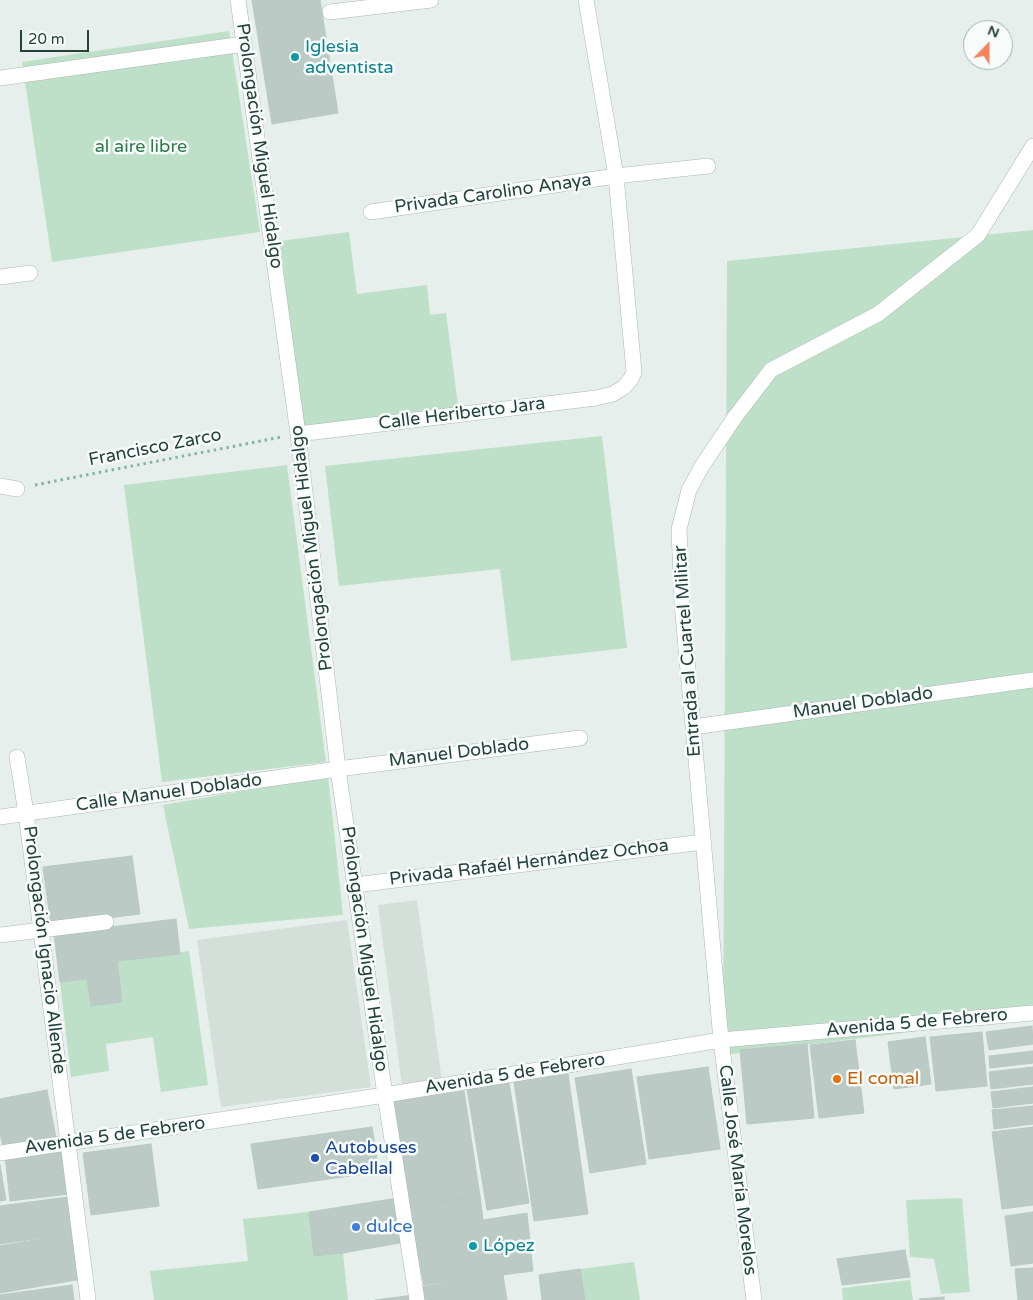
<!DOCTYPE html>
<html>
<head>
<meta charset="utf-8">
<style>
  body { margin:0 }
  #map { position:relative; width:1033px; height:1300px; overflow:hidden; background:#e6efeb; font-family:"Varela Round",sans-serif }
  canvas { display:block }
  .north { position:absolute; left:963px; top:20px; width:50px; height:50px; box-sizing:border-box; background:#f7fbf9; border:1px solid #a3b1ad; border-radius:50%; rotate:22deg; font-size:14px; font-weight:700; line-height:20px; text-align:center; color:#24423a }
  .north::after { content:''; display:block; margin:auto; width:18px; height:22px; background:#f4845f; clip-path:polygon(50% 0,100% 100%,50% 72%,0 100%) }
  .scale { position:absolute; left:20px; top:30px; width:69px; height:22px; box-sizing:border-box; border:2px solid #24423a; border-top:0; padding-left:6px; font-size:15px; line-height:18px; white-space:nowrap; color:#24423a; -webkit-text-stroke:4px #f7fbf9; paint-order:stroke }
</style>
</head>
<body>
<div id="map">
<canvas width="1033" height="1300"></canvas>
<div class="north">N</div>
<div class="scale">20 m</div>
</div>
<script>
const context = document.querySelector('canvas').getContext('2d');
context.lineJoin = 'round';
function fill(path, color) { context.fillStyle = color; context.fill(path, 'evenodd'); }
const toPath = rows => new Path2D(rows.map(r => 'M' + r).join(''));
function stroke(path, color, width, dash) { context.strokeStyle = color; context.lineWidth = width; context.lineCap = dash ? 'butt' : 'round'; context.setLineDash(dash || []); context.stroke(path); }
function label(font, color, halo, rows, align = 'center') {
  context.font = font + ' "Varela Round",sans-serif'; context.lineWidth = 5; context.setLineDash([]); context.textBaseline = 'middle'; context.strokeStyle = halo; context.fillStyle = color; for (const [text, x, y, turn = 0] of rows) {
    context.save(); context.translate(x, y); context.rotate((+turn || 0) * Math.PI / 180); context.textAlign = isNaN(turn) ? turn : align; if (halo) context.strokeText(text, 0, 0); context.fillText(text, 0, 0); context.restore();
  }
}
fill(toPath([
  [417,900,442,1081,402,1086,378,905],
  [347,920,371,1087,221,1107,197,940]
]), '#d4dfda');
fill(toPath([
  [229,31,260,232,52,262,22,62],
  [1033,230,1033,1017,723,1055,727,261],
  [349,232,357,294,427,285,430,315,446,313,459,413,303,427,280,241],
  [602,436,627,648,511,661,500,569,339,586,325,466],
  [287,465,326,762,162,782,124,485],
  [328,776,343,915,189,929,163,805],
  [189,951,208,1085,161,1092,153,1037,106,1044,109,1071,71,1077,60,982,87,979,91,1006,122,1002,117,961],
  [962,1198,970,1292,941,1294,934,1259,910,1257,906,1200],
  [309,1212,314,1256,343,1253,348,1300,154,1300,150,1271,248,1261,243,1219],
  [634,1262,640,1300,585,1300,580,1269],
  [910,1280,913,1300,843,1300,842,1288]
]), '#bfe0c8');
const building = toPath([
  [252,0,320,0,338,113,272,124,252,0],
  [132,856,140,914,51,925,43,867,132,856],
  [176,919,180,954,117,961,122,1002,91,1006,87,979,60,982,54,934,176,919],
  [1032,1026,1033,1044,989,1050,986,1032,1032,1026],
  [982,1032,987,1086,936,1091,930,1037,982,1032],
  [925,1037,931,1084,894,1089,888,1042,925,1037],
  [855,1040,864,1113,819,1118,810,1045,855,1040],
  [807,1044,814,1118,747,1124,740,1050,807,1044],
  [1033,1051,1033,1063,990,1068,989,1056,1033,1051],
  [708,1067,720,1149,649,1159,637,1077,708,1067],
  [1033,1067,1033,1084,991,1089,989,1072,1033,1067],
  [631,1069,646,1164,590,1173,575,1078,631,1069],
  [568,1074,588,1214,534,1221,514,1082,568,1074],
  [509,1083,529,1203,487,1210,467,1089,509,1083],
  [1033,1087,1033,1103,993,1108,991,1092,1033,1087],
  [47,1090,56,1138,3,1147,0,1133,0,1099,47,1090],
  [464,1091,480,1196,408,1207,392,1101,464,1091],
  [1033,1106,1033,1124,994,1129,992,1110,1033,1106],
  [372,1127,379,1172,258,1189,251,1144,372,1127],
  [1033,1127,1033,1205,1002,1209,992,1132,1033,1127],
  [151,1144,159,1206,91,1215,83,1153,151,1144],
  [63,1149,69,1194,10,1201,5,1156,63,1149],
  [0,1165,6,1200,0,1201,0,1165],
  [480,1196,483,1220,527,1213,533,1271,424,1285,408,1207,480,1196],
  [68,1197,74,1233,0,1244,0,1206,68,1197],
  [398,1198,405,1242,343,1253,314,1256,309,1212,398,1198],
  [1033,1212,1033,1263,1011,1266,1005,1216,1033,1212],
  [74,1233,82,1279,0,1293,0,1246,74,1233],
  [905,1250,910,1277,842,1285,837,1259,905,1250],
  [1033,1268,1033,1300,1018,1300,1015,1269,1033,1268],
  [580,1269,585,1300,542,1300,539,1275,580,1269],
  [503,1275,507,1300,421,1300,419,1287,503,1275],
  [72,1285,74,1300,0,1300,0,1295,72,1285],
  [414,1295,414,1300,375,1300,414,1295],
  [944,1297,944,1300,919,1300,919,1299,944,1297]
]);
fill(building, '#bbcac4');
stroke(building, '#b8c9c2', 1);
const minor = toPath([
  [238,0,298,434,338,769,385,1095,417,1300],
  [330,12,431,0],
  [0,78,244,44],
  [371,212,616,176,708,166],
  [0,277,30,273],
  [298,434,596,398,613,394,624,387,631,379,634,372,616,176,586,0],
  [0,486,17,489],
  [693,727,1033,680],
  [17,757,26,813,88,1300],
  [0,817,338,769,580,738],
  [355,885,703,842],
  [0,935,106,922],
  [0,1153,385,1095,721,1040,1033,1013],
  [754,1300,721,1040,682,603,679,529,689,490,702,466,735,417,771,370,878,314,978,235,1033,146]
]);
stroke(minor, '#a8b8b2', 16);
stroke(toPath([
  [35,485,281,437]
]), '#86b3a5', 3, [2.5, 4]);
stroke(minor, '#fff', 15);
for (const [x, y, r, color] of [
  [295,57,5,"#0f9aa8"],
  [837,1079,5,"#e8710a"],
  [315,1158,5,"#1a4fb4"],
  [356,1227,5,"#3f7fe0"],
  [473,1246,5,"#0f9aa8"]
]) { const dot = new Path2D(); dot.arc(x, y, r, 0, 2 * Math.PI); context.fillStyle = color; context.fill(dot); stroke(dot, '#f7fbf9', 2); }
label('18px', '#0d838f', '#f7fbf9', [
  ["Iglesia",305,47],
  ["adventista",305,68],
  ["López",483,1246]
], 'left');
label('18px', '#24423a', '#f7fbf9', [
  ["Prolongación Miguel Hidalgo",259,146,82],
  ["Privada Carolino Anaya",493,194,-8],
  ["Calle Heriberto Jara",462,414,-7],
  ["Francisco Zarco",155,448,-11],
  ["Prolongación Miguel Hidalgo",312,548,-97],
  ["Entrada al Cuartel Militar",688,651,-94],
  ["Manuel Doblado",863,703,-8],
  ["Manuel Doblado",459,753,-7],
  ["Calle Manuel Doblado",169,793,-8],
  ["Privada Rafaél Hernández Ochoa",529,863,-7],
  ["Prolongación Miguel Hidalgo",364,949,82],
  ["Prolongación Ignacio Allende",44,950,83],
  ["Avenida 5 de Febrero",917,1023,-5],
  ["Avenida 5 de Febrero",515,1074,-9],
  ["Avenida 5 de Febrero",115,1136,-8],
  ["Calle José María Morelos",737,1170,83]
]);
label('18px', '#2d7a4b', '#f7fbf9', [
  ["al aire libre",141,147]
]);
label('18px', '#c56008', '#f7fbf9', [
  ["El comal",847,1079]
], 'left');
label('18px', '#164399', '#f7fbf9', [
  ["Autobuses",325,1148],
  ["Cabellal",325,1169]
], 'left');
label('18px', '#366cbe', '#f7fbf9', [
  ["dulce",366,1227]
], 'left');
</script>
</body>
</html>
